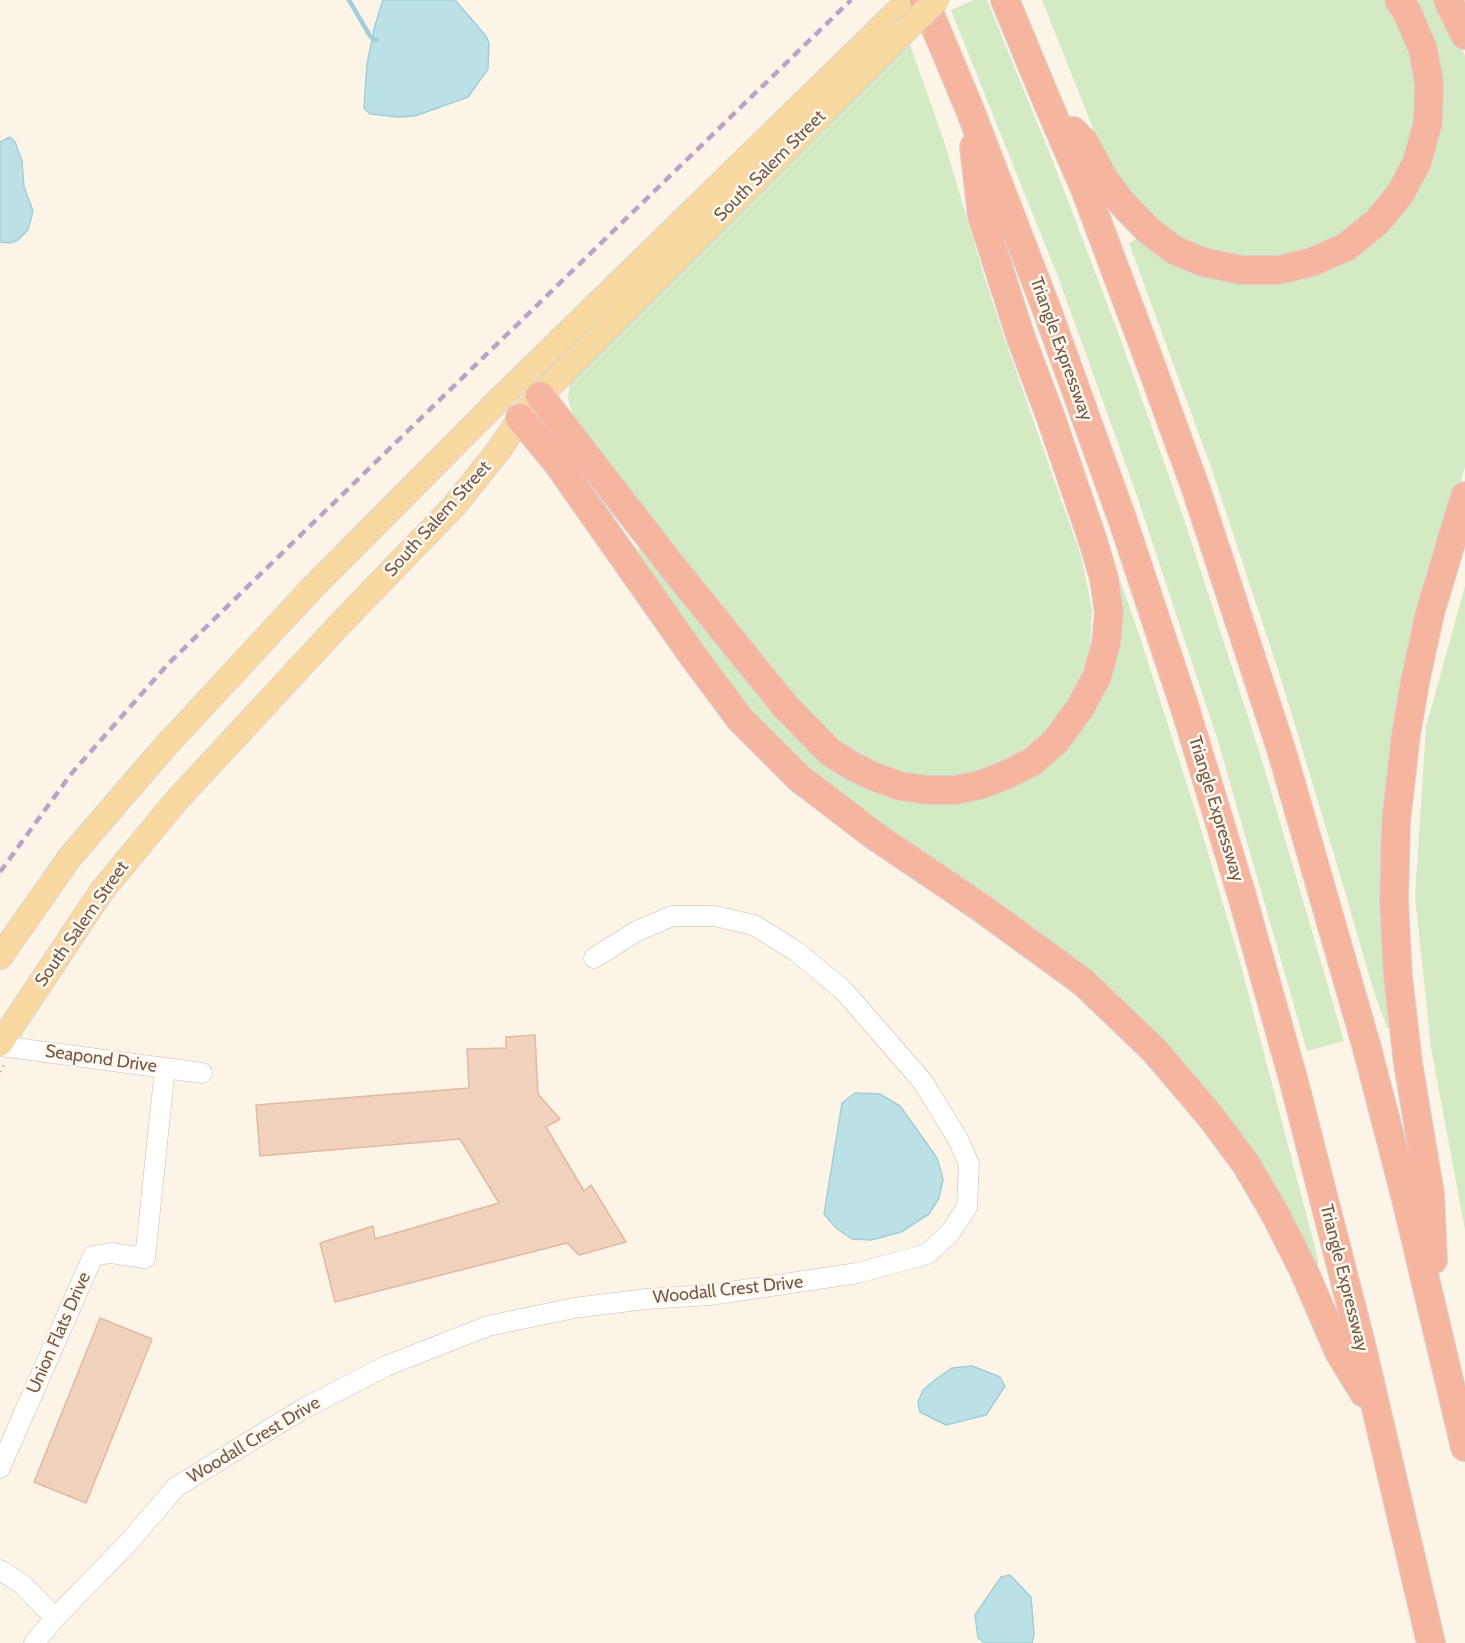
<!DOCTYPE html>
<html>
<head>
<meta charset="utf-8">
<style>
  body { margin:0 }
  canvas { display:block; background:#fcf4e7 }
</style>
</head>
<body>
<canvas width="1465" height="1643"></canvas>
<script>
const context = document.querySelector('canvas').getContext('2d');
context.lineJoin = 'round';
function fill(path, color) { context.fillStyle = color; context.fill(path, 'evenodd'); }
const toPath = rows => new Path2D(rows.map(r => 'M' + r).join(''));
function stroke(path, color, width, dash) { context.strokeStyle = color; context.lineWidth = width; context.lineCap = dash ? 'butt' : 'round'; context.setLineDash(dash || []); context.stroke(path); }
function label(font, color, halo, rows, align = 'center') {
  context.font = font + ' Cabin,sans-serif'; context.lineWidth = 5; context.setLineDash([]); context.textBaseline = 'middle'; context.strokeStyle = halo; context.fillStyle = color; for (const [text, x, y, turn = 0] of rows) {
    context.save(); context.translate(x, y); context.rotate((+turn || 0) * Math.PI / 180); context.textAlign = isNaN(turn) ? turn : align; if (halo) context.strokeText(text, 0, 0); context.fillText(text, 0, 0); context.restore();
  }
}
fill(toPath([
  [974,0,987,0,1054,164,1122,343,1183,516,1261,757,1344,1041,1307,1051,1218,741,1137,496,1060,282,951,10],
  [1042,0,1388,0,1399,15,1421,83,1412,156,1371,218,1311,254,1241,262,1176,242,1111,174],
  [1410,0,1438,0,1451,23,1465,56,1465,467,1432,579,1410,662,1393,1027,1387,1028,1374,992,1336,861,1281,679,1212,470,1129,243,1141,237,1318,270,1426,166],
  [909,42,944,141,984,276,1004,337,1081,556,1092,609,1090,649,1078,685,1056,720,1029,752,955,781,872,768,794,705,576,423,568,400,570,379],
  [643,546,783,717,933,799,1068,744,1113,575,1118,574,1141,640,1197,816,1239,958,1319,1263,1310,1266,1222,1117,962,886,765,734,633,554],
  [1465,586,1465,1230,1431,1048,1415,896,1426,727]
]), '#d4eac5');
const water = toPath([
  [383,0,455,0,486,36,489,43,488,69,468,97,415,116,399,117,370,114,364,108,367,64,375,25,383,0],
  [10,137,15,142,22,161,24,187,33,211,28,230,18,240,10,243,0,242,0,142,10,137],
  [855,1093,880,1094,900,1106,937,1158,943,1179,939,1198,929,1214,901,1232,871,1240,852,1239,837,1229,824,1214,842,1103,855,1093],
  [972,1366,1000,1377,1005,1386,986,1415,946,1425,920,1412,918,1402,923,1390,936,1379,952,1368,972,1366],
  [1010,1575,1031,1597,1034,1635,1032,1643,985,1643,978,1638,975,1615,1001,1577,1010,1575]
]);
fill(water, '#bbe0e5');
stroke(water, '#a2cfd7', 1.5);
stroke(toPath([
  [349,0,370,36,373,39,377,40]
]), '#a2cfd7', 4.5);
const building = toPath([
  [535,1035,538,1094,560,1119,546,1127,584,1191,591,1185,626,1242,579,1255,567,1243,335,1302,320,1243,373,1226,375,1239,499,1203,460,1139,260,1156,256,1105,469,1088,467,1049,506,1048,506,1037,535,1035],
  [100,1318,152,1339,86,1503,34,1482,100,1318]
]);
fill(building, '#f1d2bf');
stroke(building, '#e3b99f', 1.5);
const minor = toPath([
  [0,1046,202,1073],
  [0,1468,93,1256,111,1253,145,1258,165,1068],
  [0,1570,22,1584,55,1618],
  [34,1643,55,1618,128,1543,176,1487,301,1410,386,1366,488,1326,574,1308,646,1299,710,1295,858,1273,927,1254,950,1233,967,1207,969,1164,958,1139,923,1082,844,991,797,952,754,925,715,916,672,916,637,931,594,958]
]);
const major = toPath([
  [0,957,70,857,162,750,313,587,503,396,909,0],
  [0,1044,101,892,176,801,341,623,454,506,499,450,520,418,540,396,901,35]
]);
const highway = toPath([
  [924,0,970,110,1047,310,1123,521,1185,708,1242,896,1294,1082,1362,1348,1431,1643],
  [1005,0,1049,106,1085,189,1148,357,1197,492,1282,752,1367,1048,1406,1199,1465,1447],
  [1448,0,1465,35],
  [1073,131,1084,142,1104,179,1123,204,1148,230,1174,250,1203,262,1241,270,1279,270,1312,262,1346,247,1377,222,1400,194,1417,162,1428,122,1429,83,1423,49,1407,12,1399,0],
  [540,396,671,565,785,706,830,752,852,766,875,777,900,786,928,790,955,790,980,785,1008,774,1032,762,1056,741,1080,708,1097,676,1106,644,1109,613,1104,578,1093,541,1051,418,1021,338,982,216,974,147],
  [520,418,556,461,696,660,740,719,799,778,875,836,980,907,1083,982,1155,1051,1211,1117,1246,1164,1274,1212,1303,1269,1339,1352,1364,1393],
  [1433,1260,1430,1194,1408,1063,1398,977,1394,901,1396,822,1406,734,1416,677,1430,613,1465,496]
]);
stroke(minor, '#cebbad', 21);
stroke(major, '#dbd4d0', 26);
stroke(highway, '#dbd4d0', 30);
stroke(toPath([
  [0,1072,5,1063]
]), '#d6b6a2', 3, [1.5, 4.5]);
stroke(minor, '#fff', 20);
stroke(major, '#f9d8a1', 24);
stroke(highway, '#f5b59f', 28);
stroke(toPath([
  [0,872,71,774,168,664,851,0]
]), '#b6a5c6', 4.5, [9, 6]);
const majorBridge = toPath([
  [901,35,937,0]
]);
stroke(majorBridge, '#dbd4d0', 26, []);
stroke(majorBridge, '#f9d8a1', 24);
label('18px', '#755a4b', '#fff8ed', [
  ["South Salem Street",770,166,-45],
  ["Triangle Expressway",1061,349,70],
  ["South Salem Street",438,519,-48],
  ["Triangle Expressway",1216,809,73],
  ["South Salem Street",82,924,-55],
  ["Seapond Drive",101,1059,8],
  ["Triangle Expressway",1344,1278,76],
  ["Woodall Crest Drive",728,1290,-6],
  ["Union Flats Drive",59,1333,-66],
  ["Woodall Crest Drive",254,1440,-31]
]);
</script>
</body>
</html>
